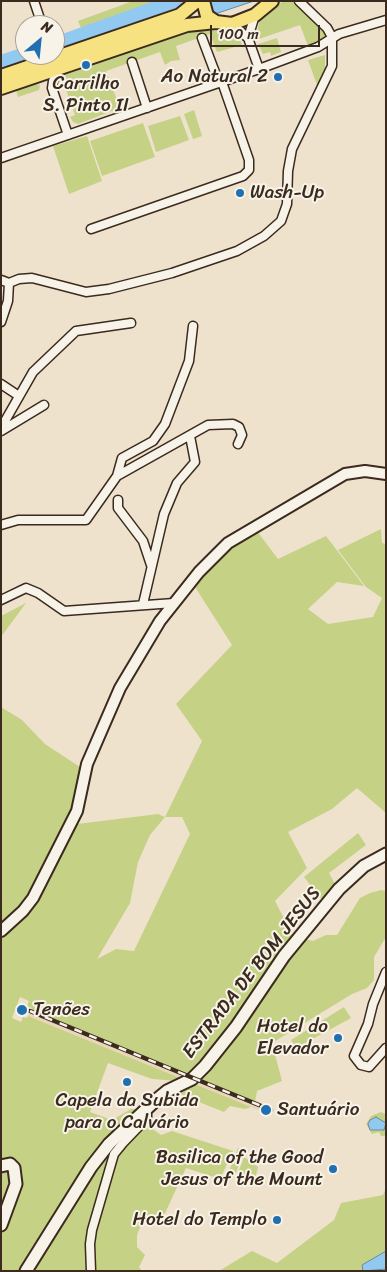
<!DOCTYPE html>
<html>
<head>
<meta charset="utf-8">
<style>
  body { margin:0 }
  #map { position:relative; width:387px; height:1272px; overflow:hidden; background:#efe2cd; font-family:Sriracha,sans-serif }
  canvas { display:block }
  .frame { position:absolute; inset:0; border:2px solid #3b2a1e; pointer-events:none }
  .north { position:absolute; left:15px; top:15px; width:50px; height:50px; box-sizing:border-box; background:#f7f3e8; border:1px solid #aca397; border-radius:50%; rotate:28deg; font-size:14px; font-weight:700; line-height:20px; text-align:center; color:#3b2a1e }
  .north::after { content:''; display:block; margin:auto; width:18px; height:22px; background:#1f6fb2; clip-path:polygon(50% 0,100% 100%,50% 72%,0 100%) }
  .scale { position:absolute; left:210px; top:25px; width:110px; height:22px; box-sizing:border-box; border:2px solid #3b2a1e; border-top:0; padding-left:6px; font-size:15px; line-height:18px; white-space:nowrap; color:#3b2a1e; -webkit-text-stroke:4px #f7f3e8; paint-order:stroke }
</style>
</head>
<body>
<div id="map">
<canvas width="387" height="1272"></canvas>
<div class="frame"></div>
<div class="north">N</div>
<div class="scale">100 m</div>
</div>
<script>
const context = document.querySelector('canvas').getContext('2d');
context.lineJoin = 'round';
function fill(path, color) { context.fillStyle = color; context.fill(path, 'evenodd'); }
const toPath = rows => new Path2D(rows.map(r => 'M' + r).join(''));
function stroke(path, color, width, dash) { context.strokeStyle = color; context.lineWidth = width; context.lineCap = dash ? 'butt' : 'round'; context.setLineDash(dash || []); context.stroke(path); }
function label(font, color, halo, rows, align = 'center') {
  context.font = font + ' Sriracha,sans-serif'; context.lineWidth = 4; context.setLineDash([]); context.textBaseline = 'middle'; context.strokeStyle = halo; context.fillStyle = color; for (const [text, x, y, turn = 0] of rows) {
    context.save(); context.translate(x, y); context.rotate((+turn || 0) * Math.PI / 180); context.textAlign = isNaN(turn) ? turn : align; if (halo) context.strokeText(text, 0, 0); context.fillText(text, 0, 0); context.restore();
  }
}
fill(toPath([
  [31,1010,270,1108,273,1109,270,1115,28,1016]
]), '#ead6ba');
fill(toPath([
  [133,1,183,2,86,40,78,21],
  [283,1,293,1,322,30,326,36,308,46,300,25,256,40,259,22],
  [201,30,232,32,239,37,242,45,217,52,210,34,176,46,180,60,171,61,165,65,160,52,106,71,120,108,78,124,73,122,70,117,75,115,63,81,57,83,61,76,183,33],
  [277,38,281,52,271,56,270,52,263,54,258,44],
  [325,55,325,69,317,85,308,60],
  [35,84,40,85,39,90,18,97,16,90],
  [194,110,202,136,193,139,184,114],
  [180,116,189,140,156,152,148,126],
  [143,123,155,157,102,176,90,141],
  [87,136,102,181,69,194,53,146],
  [381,529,382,543,386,544,386,813,357,788,332,809,288,832,307,868,275,901,293,936,313,941,326,935,337,935,360,898,370,893,381,890,386,891,386,937,374,957,374,980,367,988,352,994,272,1043,282,1081,257,1091,255,1102,31,1010,32,1008,27,1006,29,1001,20,997,12,1018,21,1022,23,1017,27,1018,28,1016,251,1107,245,1109,230,1106,224,1112,179,1094,178,1081,152,1079,108,1063,90,1112,112,1120,131,1109,137,1109,149,1118,154,1130,161,1135,172,1131,233,1151,220,1179,186,1168,160,1224,142,1222,137,1235,137,1247,145,1255,139,1267,142,1271,1,1271,1,938,39,902,52,868,77,824,158,814,165,817,202,741,176,704,232,645,195,587,222,555,238,541,257,531,278,559,326,536,364,586,337,582,308,609,328,624,373,617,382,598,366,587,338,550],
  [165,817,182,817,190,834,134,951,116,949,97,959,130,903,138,862,150,835],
  [26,603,1,637,1,616],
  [1,707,22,720,45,744,83,769,73,814,50,854,32,894,1,927],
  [358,833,366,845,329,873,335,884,322,900,304,877],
  [344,1007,351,1018,296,1048,291,1040],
  [381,1112,386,1114,386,1136,381,1136,379,1132,372,1134,366,1124,371,1116],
  [238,1148,244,1150,236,1173,229,1171],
  [244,1157,258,1167,255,1179,238,1173],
  [386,1188,386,1271,219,1271,252,1251,277,1263,334,1220,341,1203,383,1195]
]), '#c5d185');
const water = toPath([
  [208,1,254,1,215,14,208,1],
  [376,1117,386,1123,384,1130,370,1130,368,1124,370,1120,376,1117],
  [386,1251,386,1269,363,1271,362,1265,386,1251]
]);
fill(water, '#91c9f0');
stroke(water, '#6f899c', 1);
stroke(toPath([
  [55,44,175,1],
  [1,62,25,54]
]), '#91c9f0', 14);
const minor = toPath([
  [34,1,41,22],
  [232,24,248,38,259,69],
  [202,38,219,83],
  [248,38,255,15],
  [132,62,147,108],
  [58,69,53,81,52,88,68,135],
  [1,158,259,69,318,47,339,34,386,20],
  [91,229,243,176,249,170,249,160,222,82],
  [1,280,9,283,19,279,32,278,86,292,109,289,172,273,237,251,264,236,281,221,287,204,288,171,292,149,332,66,332,37,327,28,299,1],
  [1,322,8,301,9,283],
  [1,384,19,396],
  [1,428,33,372,76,331,131,323],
  [1,431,44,405],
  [117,476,122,458,153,441,165,424,189,361,193,326],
  [118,500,118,508,143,541,151,565],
  [1,525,18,520,86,520,117,476,208,425,233,424,239,427,242,435,238,444],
  [1,600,26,588,38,593,64,611,174,603],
  [143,604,164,514,177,483,195,462,190,436],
  [386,972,373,1004,368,1024,354,1056,361,1065,369,1067,386,1048],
  [91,1271,90,1244,92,1230,114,1154,123,1143,147,1118,147,1114,144,1111]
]);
const tertiary = toPath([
  [1,931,23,911,33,898,77,811,87,764,120,688,160,621,199,572,228,543,345,474,365,471,386,474]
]);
const secondary = toPath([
  [1,1166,10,1164,14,1168,16,1184,1,1225],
  [26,1271,91,1167,109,1144,156,1100,167,1091,192,1079,205,1066,236,1027,284,956,339,889,364,866,386,854]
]);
const primary = toPath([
  [203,1,207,16,216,22,232,24,255,15,272,1],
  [1,76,180,15,197,1],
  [1,88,187,25,216,22]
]);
stroke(minor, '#3b2a1e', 11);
stroke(tertiary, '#3b2a1e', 14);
stroke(secondary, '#3b2a1e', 15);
stroke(primary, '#3b2a1e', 16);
stroke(minor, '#f7f3e8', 8);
stroke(tertiary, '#f7f3e8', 10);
stroke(secondary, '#f7f3e8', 11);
stroke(primary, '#f7e281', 12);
const rail = toPath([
  [30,1011,271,1110]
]);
stroke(rail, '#3b2a1e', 4.5);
stroke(rail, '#f7f3e8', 2.5, [8]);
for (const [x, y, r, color] of [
  [86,65,5,"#1f6fb2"],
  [278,77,5,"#1f6fb2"],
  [240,193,5,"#1f6fb2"],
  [22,1010,6,"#1f6fb2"],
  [338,1038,5,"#1f6fb2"],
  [127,1082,5,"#1f6fb2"],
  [266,1110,6,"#1f6fb2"],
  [333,1169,5,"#1f6fb2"],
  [277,1220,5,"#1f6fb2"]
]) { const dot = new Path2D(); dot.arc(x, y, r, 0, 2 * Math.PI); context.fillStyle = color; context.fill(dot); stroke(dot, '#f7f3e8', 2); }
label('19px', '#3b2a1e', '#f7f3e8', [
  ["Ao Natural 2",268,77],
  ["Carrilho",86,84,"center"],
  ["S. Pinto II",86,106,"center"],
  ["Wash-Up",250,193,"left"],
  ["Tenões",33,1010,"left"],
  ["Hotel do",328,1027],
  ["Elevador",328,1049],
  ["Capela da Subida",127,1101,"center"],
  ["para o Calvário",127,1123,"center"],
  ["Santuário",277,1110,"left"],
  ["Basilica of the Good",323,1158],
  ["Jesus of the Mount",323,1180],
  ["Hotel do Templo",267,1220]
], 'right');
label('19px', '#3b2a1e', '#f7f3e8', [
  ["ESTRADA DE BOM JESUS",252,973,-52]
]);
</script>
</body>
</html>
